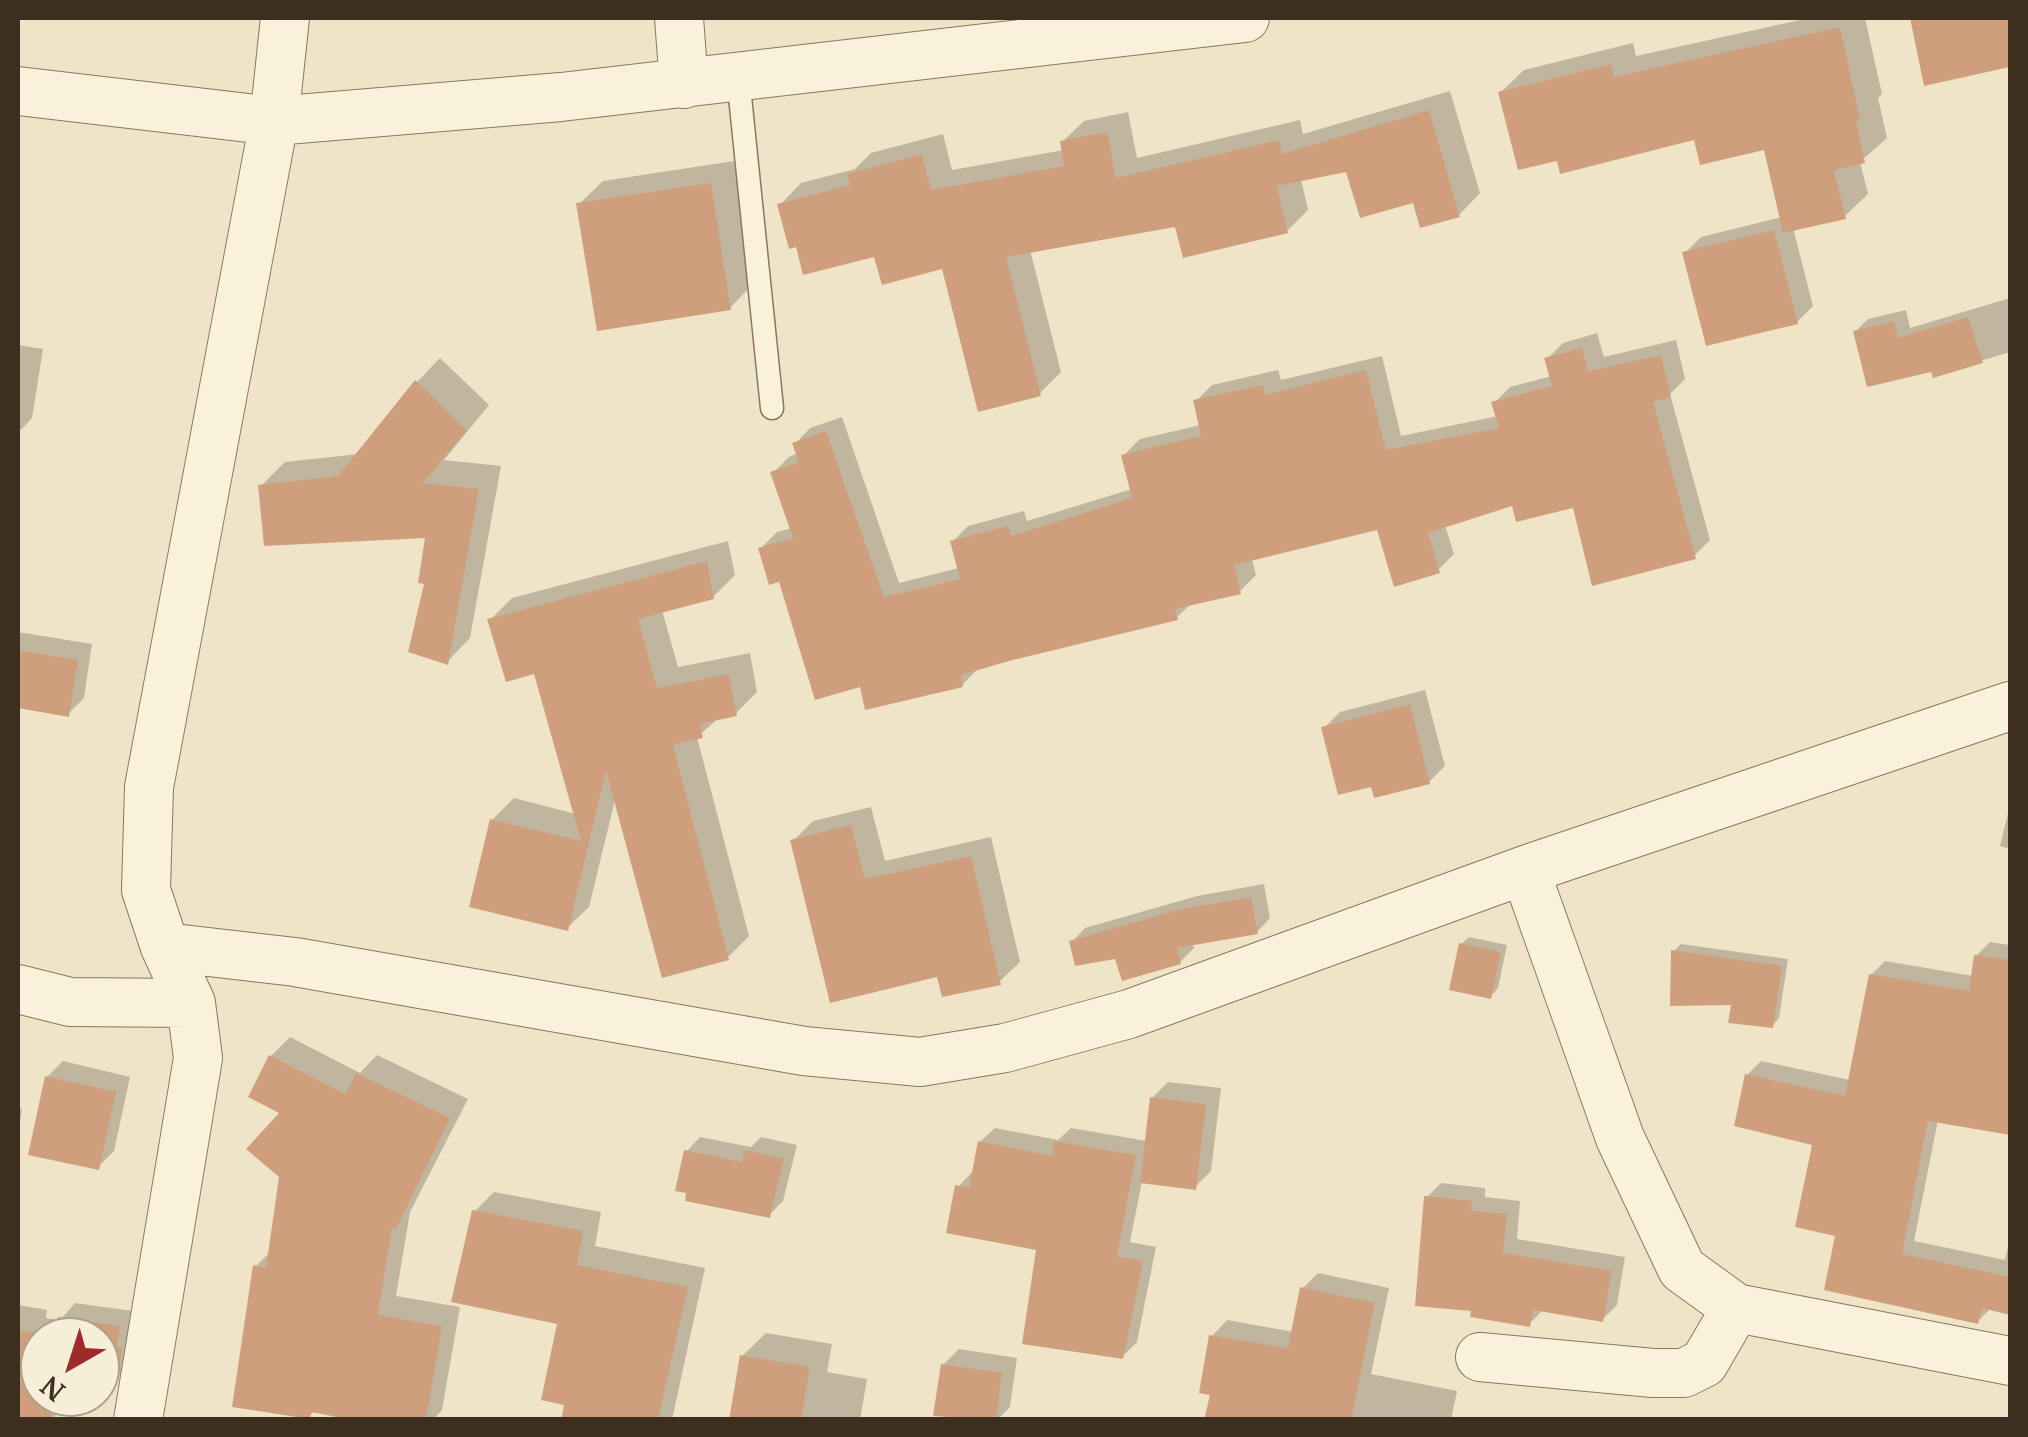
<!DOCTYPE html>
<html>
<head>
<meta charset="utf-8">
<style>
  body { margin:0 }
  #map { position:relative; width:2028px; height:1437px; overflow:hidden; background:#f0e4c8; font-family:"PT Serif",serif }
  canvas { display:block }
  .frame { position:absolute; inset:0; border:20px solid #3d2e20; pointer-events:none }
  .north { position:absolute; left:20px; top:1317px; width:100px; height:100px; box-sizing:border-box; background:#f7eed8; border:2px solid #ada18e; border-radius:50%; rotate:219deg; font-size:28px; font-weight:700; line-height:40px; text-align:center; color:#3d2e20 }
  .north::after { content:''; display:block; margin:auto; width:35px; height:45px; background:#9e2a2b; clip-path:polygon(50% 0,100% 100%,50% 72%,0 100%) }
</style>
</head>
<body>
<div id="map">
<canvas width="2028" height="1437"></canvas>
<div class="frame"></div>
<div class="north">N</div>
</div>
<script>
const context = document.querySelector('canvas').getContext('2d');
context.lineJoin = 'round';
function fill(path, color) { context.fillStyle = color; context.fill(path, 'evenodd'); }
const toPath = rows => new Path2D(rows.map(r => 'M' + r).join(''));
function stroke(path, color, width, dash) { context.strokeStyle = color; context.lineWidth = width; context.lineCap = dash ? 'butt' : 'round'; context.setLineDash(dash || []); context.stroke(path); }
fill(toPath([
  [1809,18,1865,18,1882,94,1878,98,1887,138,1860,162,1868,194,1845,216,1793,228,1813,306,1797,322,1685,253,1701,237,1782,217,1766,147,1696,137,1558,158,1501,92,1524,70,1633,43,1636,56],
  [1916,18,2010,18,2010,65,1926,83,1913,21],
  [1450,91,1480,193,1459,215,1414,200,1348,169,1301,179,1308,210,1287,231,1177,224,1030,250,1061,372,1040,393,943,266,876,254,797,244,780,205,801,183,855,169,871,153,943,134,952,170,1064,150,1062,142,1084,121,1128,112,1137,158,1300,120,1303,134],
  [734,161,753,284,730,308,579,204,603,181],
  [2010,298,2010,352,1934,375,1933,369,1856,331,1868,319,1906,310,1910,328],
  [1597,333,1604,357,1676,340,1685,379,1670,394,1710,540,1694,556,1575,505,1514,503,1445,525,1454,554,1438,570,1379,527,1252,559,1256,575,1240,591,1192,603,1176,618,979,668,962,685,862,684,761,548,777,532,792,528,773,473,789,457,798,453,795,444,810,428,842,417,899,583,959,568,952,542,968,526,1024,511,1027,521,1132,489,1124,455,1140,439,1201,425,1196,401,1212,385,1278,370,1281,380,1382,356,1401,436,1498,416,1494,403,1510,387,1552,376,1547,359,1563,343],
  [18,345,43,349,32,418,18,433],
  [440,358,489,405,444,460,501,466,470,638,447,662,427,583,428,535,261,486,285,462,359,454,417,382],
  [728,541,735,575,713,597,662,610,678,667,750,653,757,692,735,714,720,717,697,737,749,936,728,957,616,796,589,907,567,928,492,820,514,798,576,814,535,671,490,620,512,598],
  [18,632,92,644,84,698,68,714,18,706],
  [1425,690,1445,766,1429,782,1372,784,1324,728,1340,712],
  [2010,805,2010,849,2000,846],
  [871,807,885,861,991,837,1020,962,999,982,939,974,793,841,813,821],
  [1264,884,1270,918,1257,932,1192,943,1194,948,1180,962,1117,956,1072,942,1085,928,1197,896],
  [1469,937,1507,945,1498,988,1491,996,1461,944],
  [1990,942,2010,945,2010,1133,1938,1120,1914,1241,2005,1260,2010,1238,2010,1312,1991,1308,1978,1321,1838,1234,1815,1144,1747,1075,1761,1061,1850,1080,1871,975,1885,961,1973,976,1976,956],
  [1681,944,1788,959,1779,1018,1772,1026,1734,1002,1674,951],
  [290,1037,360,1073,377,1055,468,1099,410,1212,396,1296,460,1307,442,1410,433,1420,366,1420,315,1411,309,1416,255,1267,271,1251,282,1176,283,1112,271,1056],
  [63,1061,130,1077,114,1151,98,1167,47,1077],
  [1168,1082,1221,1088,1211,1171,1195,1187,1142,1181,1130,1242,1156,1247,1137,1342,1122,1357,1039,1248,958,1187,972,1172,980,1142,995,1128,1058,1140,1071,1128,1147,1141,1152,1098],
  [18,1109,22,1109,18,1134],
  [700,1137,751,1147,761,1137,797,1145,783,1201,769,1215,686,1152],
  [1441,1183,1485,1188,1485,1197,1520,1201,1517,1239,1625,1257,1617,1305,1603,1319,1544,1309,1529,1324,1427,1197],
  [494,1192,601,1212,595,1246,705,1268,672,1420,563,1420,567,1403,560,1322,474,1212],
  [1318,1273,1389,1288,1371,1374,1457,1391,1451,1420,1206,1420,1213,1393,1212,1336,1227,1320,1294,1332,1302,1289],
  [75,1303,133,1311,131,1364,116,1378,100,1376,100,1337,40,1337,40,1397,65,1397,63,1408,51,1420,18,1417,18,1305,47,1310,46,1318,60,1320],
  [766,1333,832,1344,827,1372,867,1379,860,1420,731,1420,742,1356],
  [959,1349,1017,1358,1010,1407,997,1420,936,1414,943,1365]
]), '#0003');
fill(toPath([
  [1910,18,2010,18,2010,67,1924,86],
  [1840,27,1860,119,1856,121,1865,163,1834,170,1846,219,1783,233,1764,150,1700,165,1694,140,1560,174,1557,161,1518,170,1498,92,1611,64,1614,77],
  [1429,110,1460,217,1420,228,1413,203,1360,218,1346,172,1277,186,1288,233,1183,258,1175,227,1006,257,1041,396,978,412,942,269,882,285,874,257,803,275,796,247,789,249,777,204,850,185,847,174,922,154,931,190,1064,166,1060,141,1107,132,1116,178,1279,140,1282,154],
  [711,183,731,310,597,331,576,203],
  [1774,230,1798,324,1706,346,1682,252],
  [1968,317,1983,363,1933,378,1931,372,1867,387,1853,331,1894,321,1898,338],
  [1582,348,1588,371,1661,355,1671,397,1653,402,1696,559,1592,586,1573,508,1516,522,1512,506,1428,533,1440,573,1394,587,1377,530,1234,565,1241,594,1175,609,1178,620,1009,661,961,675,963,687,865,710,860,687,815,700,779,582,769,585,758,548,793,538,770,472,799,462,792,443,826,431,884,597,960,579,950,541,1008,526,1011,536,1132,498,1121,455,1201,436,1193,400,1263,385,1265,395,1366,370,1386,450,1499,428,1491,402,1552,386,1544,358],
  [415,380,467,430,423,483,479,489,448,665,408,652,424,584,418,583,425,538,264,546,258,485,338,476],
  [707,561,714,599,638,619,657,688,729,674,737,716,700,724,703,738,673,745,729,960,662,978,606,771,568,931,469,907,490,819,581,841,534,674,506,682,487,619],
  [18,650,78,660,69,717,18,708],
  [1410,704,1430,784,1374,798,1371,787,1338,795,1321,727],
  [851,825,865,879,971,856,1001,985,942,997,937,977,830,1003,790,840],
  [1251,897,1258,934,1177,948,1181,964,1122,981,1115,959,1075,966,1069,941,1181,909],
  [1459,943,1501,952,1491,999,1449,990],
  [1671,950,1782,966,1773,1028,1728,1023,1731,1005,1670,1006],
  [1974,955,2010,960,2010,1135,1928,1121,1902,1254,2010,1277,2010,1315,1982,1308,1978,1324,1824,1290,1835,1236,1795,1227,1812,1145,1734,1126,1745,1074,1845,1096,1869,974,1969,991],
  [269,1055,345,1094,356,1073,450,1118,396,1229,392,1228,378,1315,442,1326,426,1420,352,1420,311,1412,310,1419,232,1407,253,1265,266,1268,279,1177,246,1149,279,1113,248,1097],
  [45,1076,116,1092,99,1170,28,1155],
  [1150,1097,1206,1104,1196,1190,1140,1183],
  [978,1141,1052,1156,1054,1141,1136,1155,1117,1256,1143,1261,1123,1359,1022,1344,1036,1250,946,1233,955,1185,969,1188],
  [684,1150,742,1162,745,1150,784,1159,770,1218,685,1201,686,1193,675,1191],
  [1424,1196,1472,1201,1471,1211,1507,1214,1503,1253,1612,1271,1603,1322,1533,1310,1530,1327,1470,1317,1471,1311,1415,1306],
  [472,1210,583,1231,577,1265,688,1287,658,1420,561,1420,564,1405,541,1400,557,1324,451,1302],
  [1300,1287,1375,1303,1351,1420,1204,1420,1210,1395,1199,1393,1209,1335,1288,1348],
  [58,1317,120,1326,117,1347,122,1348,117,1381,100,1379,100,1337,40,1337,40,1397,55,1397,50,1420,18,1420,18,1330,55,1336],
  [740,1355,810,1367,801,1420,729,1420],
  [941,1364,1002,1373,996,1420,933,1416]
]), '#cf9f7d');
const lane = toPath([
  [738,77,772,408]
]);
const street = toPath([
  [679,18,684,84],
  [18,91,274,121,561,97,1245,18],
  [1525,870,1620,1138,1682,1269,1736,1308,2010,1361],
  [165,947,295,962,804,1051,920,1062,1005,1048,1129,1014,1525,870,2010,706],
  [18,989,70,1002,191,1003],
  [1480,1357,1653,1373,1684,1373,1704,1363,1736,1308],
  [138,1420,198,1058,191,1003,165,947,146,890,149,787,274,121,285,18]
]);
stroke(lane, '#8d765c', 25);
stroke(street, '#8d765c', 50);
stroke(lane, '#faf1dc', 22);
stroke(street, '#faf1dc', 48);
</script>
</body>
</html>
